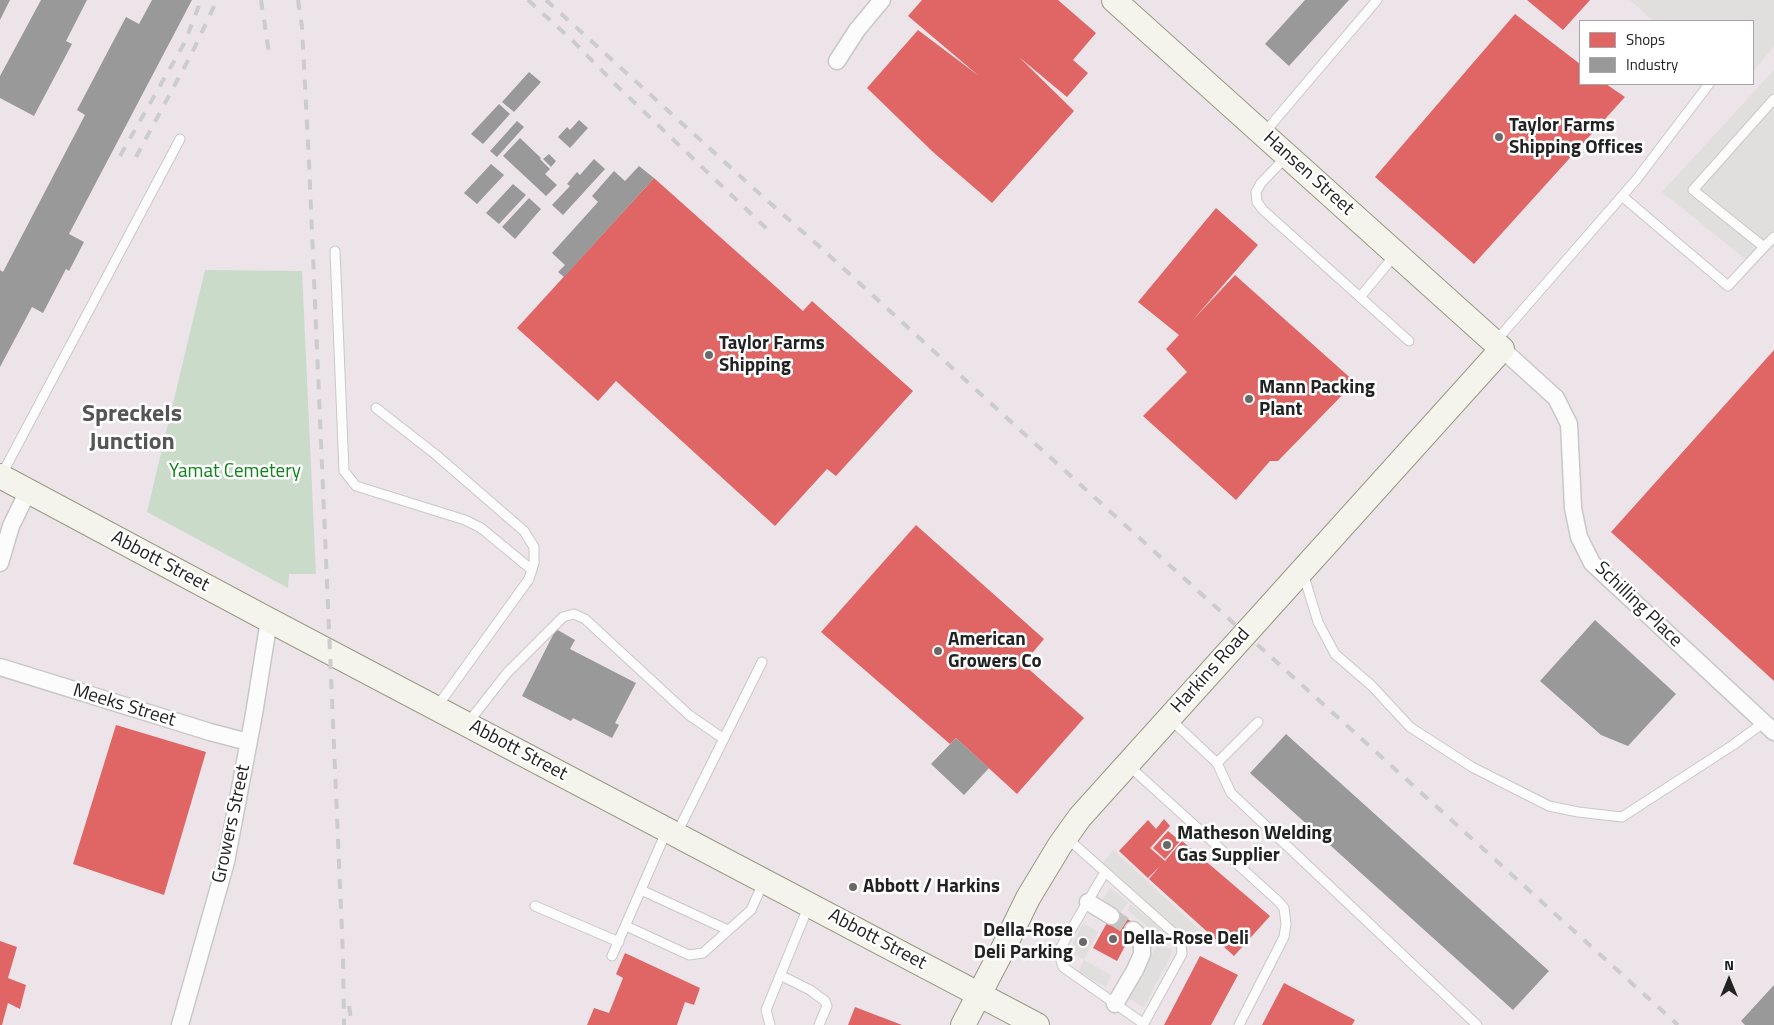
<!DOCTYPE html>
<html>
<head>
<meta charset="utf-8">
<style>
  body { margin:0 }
  #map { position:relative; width:1774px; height:1025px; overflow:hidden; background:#f0eeeb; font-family:"Titillium Web",sans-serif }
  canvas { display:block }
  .legend { position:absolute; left:1579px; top:20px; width:175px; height:65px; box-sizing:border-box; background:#fff; border:1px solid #a7a7a7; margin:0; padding:6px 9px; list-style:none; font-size:15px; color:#222 }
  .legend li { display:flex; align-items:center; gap:10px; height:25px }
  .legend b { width:25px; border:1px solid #a7a7a7 }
  .north { position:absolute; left:1704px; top:955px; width:50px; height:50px; -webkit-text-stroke:4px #fff; paint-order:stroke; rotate:0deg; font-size:14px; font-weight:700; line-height:20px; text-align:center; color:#222 }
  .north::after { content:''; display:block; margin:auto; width:18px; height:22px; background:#222; clip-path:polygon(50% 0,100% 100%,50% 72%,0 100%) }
</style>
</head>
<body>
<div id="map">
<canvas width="1774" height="1025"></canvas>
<ul class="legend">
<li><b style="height:14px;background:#e06666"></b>Shops</li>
<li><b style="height:14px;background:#999"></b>Industry</li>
</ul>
<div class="north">N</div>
</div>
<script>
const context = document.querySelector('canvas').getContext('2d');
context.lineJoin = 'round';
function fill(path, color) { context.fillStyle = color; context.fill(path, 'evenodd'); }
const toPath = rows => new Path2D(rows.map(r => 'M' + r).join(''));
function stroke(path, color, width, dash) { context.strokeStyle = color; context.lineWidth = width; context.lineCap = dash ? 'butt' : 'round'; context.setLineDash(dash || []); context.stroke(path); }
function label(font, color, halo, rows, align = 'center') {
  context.font = font + ' "Titillium Web",sans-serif'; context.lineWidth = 5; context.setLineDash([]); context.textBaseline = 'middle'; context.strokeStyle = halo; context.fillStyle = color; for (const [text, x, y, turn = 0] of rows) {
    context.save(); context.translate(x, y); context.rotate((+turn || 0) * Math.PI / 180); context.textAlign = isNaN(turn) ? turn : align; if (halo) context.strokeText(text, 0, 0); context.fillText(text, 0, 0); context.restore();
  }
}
fill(toPath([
  [0,0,1774,0,1774,1025,0,1025],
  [1580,21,1753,21,1753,84,1580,84]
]), '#ede4e9');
fill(toPath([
  [205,270,302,271,316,574,289,574,288,588,147,512]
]), '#cadbca');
fill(toPath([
  [1630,0,1774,0,1774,46,1753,72,1753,21,1653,21],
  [1774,70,1774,246,1754,266,1662,192],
  [1113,850,1202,932,1191,947,1101,865],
  [1110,888,1128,902,1121,913,1103,899],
  [1131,904,1166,933,1162,938,1127,910],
  [1083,923,1098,932,1084,960,1111,975,1106,987,1078,972,1084,960,1069,951],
  [1159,941,1173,951,1144,1007,1129,999]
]), '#e0dfde');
fill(toPath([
  [922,0,1058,0,1096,33,1073,60,1088,73,1067,97,1019,57,1074,111,992,203,933,152,867,88,918,30,979,76,908,16],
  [1527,0,1590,0,1563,30],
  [1515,14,1580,64,1580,84,1606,84,1625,97,1474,264,1375,177],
  [654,178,803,311,812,301,913,391,836,476,827,469,775,526,616,381,598,401,517,328],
  [1216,208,1258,245,1192,321,1235,275,1355,382,1278,461,1270,461,1236,500,1143,416,1187,372,1166,349,1179,335,1138,302],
  [1774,350,1774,681,1611,532],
  [916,525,1044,639,1023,664,1084,718,1017,794,956,738,950,744,821,632],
  [116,725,206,752,164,895,73,864],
  [1164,819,1170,826,1150,848,1165,861,1182,841,1270,916,1234,956,1149,879,1160,866,1148,878,1119,851,1148,820,1156,829],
  [1168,831,1180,841,1165,859,1153,848],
  [1113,912,1137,924,1117,961,1093,948],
  [0,941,17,947,8,978,26,985,20,1009,8,1003,2,1025,0,1025],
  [625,953,700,988,694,1005,685,1002,677,1025,587,1025,594,1008,609,1013,623,978,616,974],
  [1200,956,1238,975,1211,1025,1164,1025],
  [1284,983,1355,1020,1352,1025,1262,1025],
  [855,1007,902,1025,848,1025]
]), '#e06666');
fill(toPath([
  [0,0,10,0,0,20],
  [41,0,87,0,66,41,72,44,34,116,0,98,0,76],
  [152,0,192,0,69,234,84,242,69,271,66,269,43,313,32,307,0,367,0,270,3,272,85,115,77,110,126,17,139,24],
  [1305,0,1349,0,1289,66,1265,44],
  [529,72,541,82,514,112,502,102],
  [499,104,510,114,483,144,471,134],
  [579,120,588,128,570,148,558,137,567,127,570,130],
  [517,121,524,127,497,157,490,151],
  [520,138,541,158,540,159,550,169,545,174,557,185,546,196,503,156],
  [549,154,556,161,551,167,543,159],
  [594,159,605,169,563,215,552,205,570,186,567,184,577,172,580,175],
  [491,164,504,175,477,204,464,193],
  [639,166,654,178,564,277,558,272,565,265,552,253,598,202,592,196,614,171,625,181],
  [513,184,526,195,499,224,486,213],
  [529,198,541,209,515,239,502,227],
  [1595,620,1676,694,1628,746,1601,735,1540,681],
  [556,629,575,640,570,649,636,683,615,723,619,725,612,738,573,718,571,721,522,696],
  [1286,734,1549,971,1513,1010,1250,773],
  [956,738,989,768,964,795,931,764],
  [1774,985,1774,1025,1745,1025,1741,1021]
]), '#999');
stroke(toPath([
  [1111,916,1133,930]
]), '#c7c5c3', 16, [16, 8]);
const lane = toPath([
  [1774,99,1693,190,1764,247,1774,237],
  [1264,133,1377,0],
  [1286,157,1261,183,1256,192,1257,202,1263,210,1409,341],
  [1622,196,1728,286,1764,247],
  [335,251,344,471,356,486,465,520,481,528,532,570],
  [1360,297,1395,255],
  [1495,342,1636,180,1709,84],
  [376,408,435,454,524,531,534,547,534,563,529,579,436,708],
  [1,476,180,139],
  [1303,573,1318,622,1335,654,1372,686,1410,727,1472,767,1549,806,1578,812,1622,817,1733,745,1763,723],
  [1169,718,1217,763,1258,722],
  [467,724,507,673,563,617,574,614,585,619,689,715,724,739],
  [1217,763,1231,793,1477,1025],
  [1128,765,1278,901,1284,908,1286,924,1284,937,1239,1025],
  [676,835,762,662],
  [1067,838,1176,935,1181,944,1182,954,1143,1025],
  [1105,872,1061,947,1060,957,1063,967,1144,1024],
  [641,890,728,930],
  [535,906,619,942],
  [626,926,689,955,703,953,751,910,764,881],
  [612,956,667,830],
  [780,975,810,990,825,1001,827,1006,819,1025],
  [770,1025,766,1010,809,905]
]);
const street = toPath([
  [837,61,857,30,882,0],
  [1502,349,1556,398,1569,424,1573,508,1579,537,1592,563,1774,732],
  [0,563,11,526,28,491],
  [0,667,210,732,248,742],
  [1088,902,1111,916],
  [1115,1004,1135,970,1142,954,1142,944,1139,936,1133,930],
  [180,1025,226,862,254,714,269,620]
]);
const secondary = toPath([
  [0,476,269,620,1037,1025],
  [963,1025,1006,943,1028,898,1060,845,1080,817,1502,349,1114,0]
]);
stroke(lane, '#c9c8c7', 11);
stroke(street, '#c9c8c7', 19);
stroke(secondary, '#999a82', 26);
stroke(lane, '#fdfcfc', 9);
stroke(street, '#fdfcfc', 16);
stroke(secondary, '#f4f4ed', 24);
stroke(toPath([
  [261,0,269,53],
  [298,0,302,27,309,162,343,956,344,1025],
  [528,0,572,40,617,86,767,229],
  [546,0,761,195,820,247,1020,430,1678,1025],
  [120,156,185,42,201,0],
  [136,157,192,53,217,0],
  [349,1006,352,1025]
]), '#ccc', 4, [10, 10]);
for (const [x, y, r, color] of [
  [1499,137,5,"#6a6968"],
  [709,355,5,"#6a6968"],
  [1249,399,5,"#6a6968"],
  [938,651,5,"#6a6968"],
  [1167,845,5,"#6a6968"],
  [853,887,5,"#6a6968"],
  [1113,939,5,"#6a6968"],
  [1083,942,5,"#6a6968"]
]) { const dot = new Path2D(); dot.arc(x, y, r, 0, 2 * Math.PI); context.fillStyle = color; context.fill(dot); stroke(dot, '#fff', 2); }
label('bold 19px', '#222', '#fff', [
  ["Taylor Farms",1509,126],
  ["Shipping Offices",1509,148],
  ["Taylor Farms",719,344],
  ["Shipping",719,366],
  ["Mann Packing",1259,388],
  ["Plant",1259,410],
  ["American",948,640],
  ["Growers Co",948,662],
  ["Matheson Welding",1177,834],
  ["Gas Supplier",1177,856],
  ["Abbott / Harkins",863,887],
  ["Della-Rose",1073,931,"right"],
  ["Deli Parking",1073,953,"right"],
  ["Della-Rose Deli",1123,939]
], 'left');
label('19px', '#222', '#fff', [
  ["Hansen Street",1308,174,42],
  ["Abbott Street",160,562,28],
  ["Schilling Place",1638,605,44],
  ["Harkins Road",1211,671,-48],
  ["Meeks Street",124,706,17],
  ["Abbott Street",518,751,28],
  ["Growers Street",232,824,-78],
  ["Abbott Street",877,940,28]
]);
label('19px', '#0c8416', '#fff', [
  ["Yamat Cemetery",235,472]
]);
label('bold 24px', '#555', '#fff', [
  ["Spreckels",132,415],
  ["Junction",132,443]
]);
</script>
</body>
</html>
